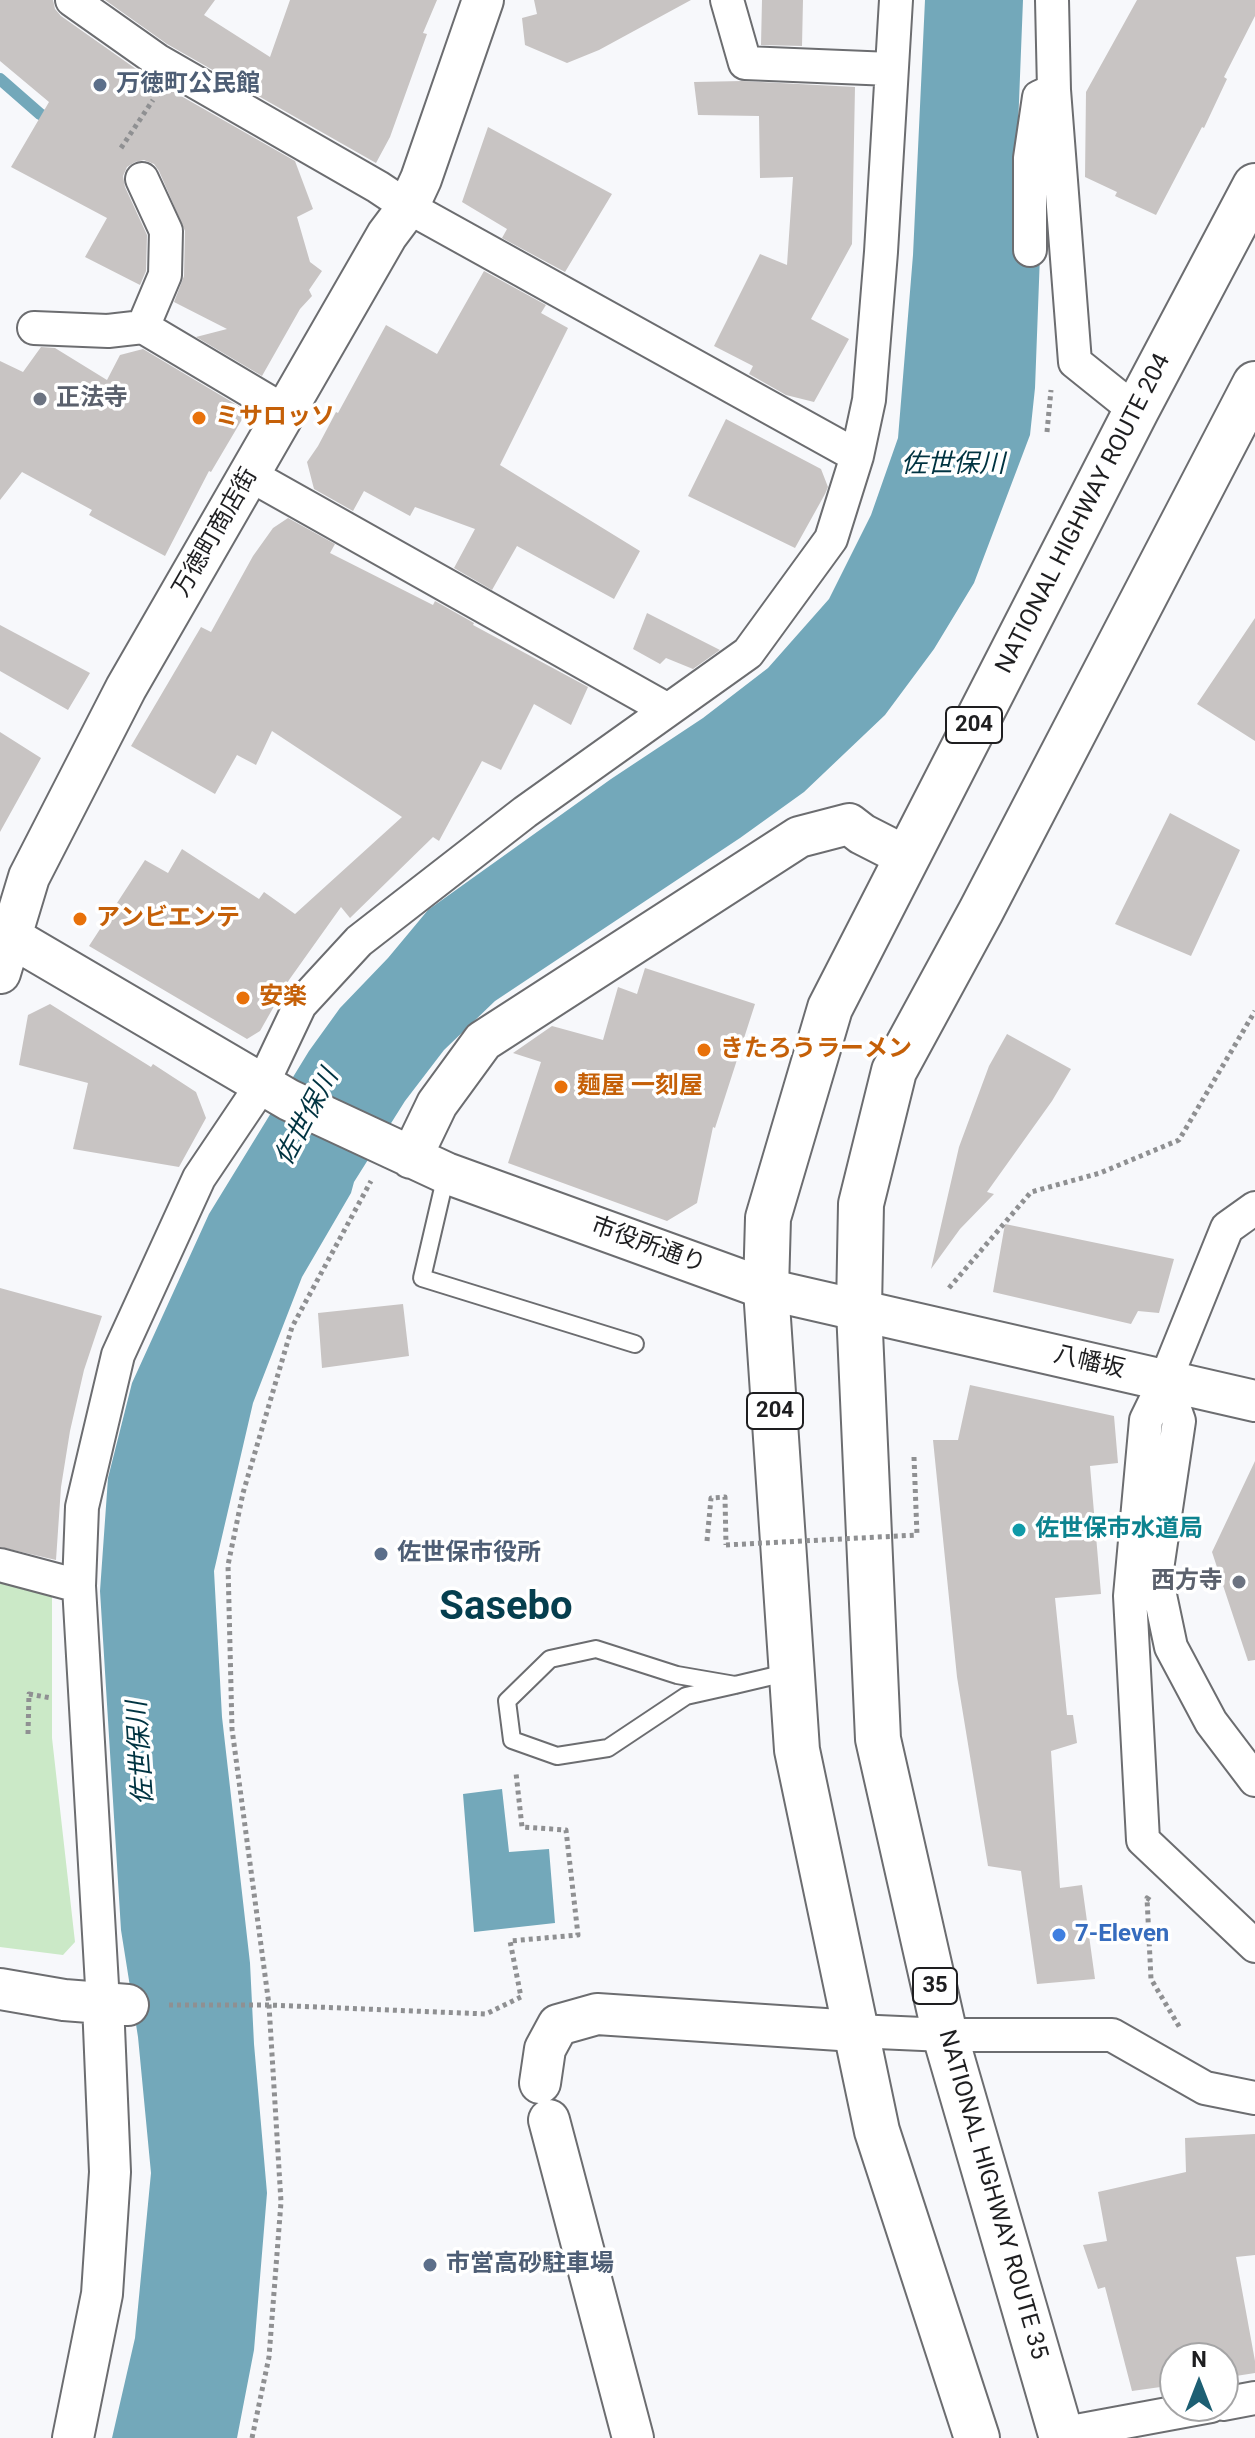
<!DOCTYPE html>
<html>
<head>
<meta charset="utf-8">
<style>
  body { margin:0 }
  #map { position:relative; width:1255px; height:2438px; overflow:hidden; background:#f7f8fb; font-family:Roboto,sans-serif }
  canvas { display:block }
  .north { position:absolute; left:1159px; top:2342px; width:80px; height:80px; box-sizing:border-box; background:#fff; border:2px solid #a5a5a6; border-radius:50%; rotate:0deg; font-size:22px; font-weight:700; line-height:32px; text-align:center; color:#1e1e20 }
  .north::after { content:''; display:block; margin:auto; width:28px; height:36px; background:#1d5f73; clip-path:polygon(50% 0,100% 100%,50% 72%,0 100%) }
</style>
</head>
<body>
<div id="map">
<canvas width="1255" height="2438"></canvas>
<div class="north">N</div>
</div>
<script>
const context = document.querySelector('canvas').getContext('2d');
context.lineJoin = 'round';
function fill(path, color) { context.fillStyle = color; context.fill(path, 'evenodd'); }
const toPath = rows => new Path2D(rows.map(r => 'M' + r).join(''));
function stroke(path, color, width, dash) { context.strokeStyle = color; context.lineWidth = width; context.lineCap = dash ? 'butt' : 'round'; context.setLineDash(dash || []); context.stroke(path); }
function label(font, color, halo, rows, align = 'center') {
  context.font = font + ' Roboto,"Noto Sans JP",sans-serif'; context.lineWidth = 7; context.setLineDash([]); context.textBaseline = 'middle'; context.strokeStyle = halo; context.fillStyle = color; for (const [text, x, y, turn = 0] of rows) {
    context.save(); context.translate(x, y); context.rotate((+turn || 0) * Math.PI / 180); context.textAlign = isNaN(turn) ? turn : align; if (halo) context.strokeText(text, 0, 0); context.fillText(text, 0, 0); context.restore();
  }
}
fill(toPath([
  [0,1580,52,1591,52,1738,75,1942,63,1955,0,1947]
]), '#cbe9c7');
fill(toPath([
  [925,0,1023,0,1013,254,1040,255,1035,388,1030,435,974,583,934,649,885,715,804,792,740,838,495,1001,444,1050,405,1101,354,1182,351,1193,302,1277,253,1403,214,1571,222,1717,250,1963,254,2044,267,2193,254,2350,237,2438,112,2438,135,2338,151,2173,138,2037,121,1930,100,1591,108,1478,132,1383,209,1214,309,1051,340,1008,388,958,428,910,611,779,703,718,768,668,829,599,871,515,898,438,913,255],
  [502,1789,509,1852,549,1849,555,1923,474,1932,463,1794]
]), '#73a8ba');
stroke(toPath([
  [0,79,40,114,54,121]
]), '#73a8ba', 12);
fill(toPath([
  [0,0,53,0,55,9,61,16,146,76,295,161,313,209,297,217,310,262,322,271,309,290,312,296,300,309,262,376,196,337,227,329,174,302,184,276,185,231,159,171,154,164,144,160,135,162,127,167,123,176,125,187,147,235,146,271,140,285,85,257,107,218,11,167,49,102,0,61],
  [105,0,215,0,204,15,270,57,290,0,437,0,423,33,427,34,390,137,376,163,167,44],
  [534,0,691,0,599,50,567,63,525,45,522,18,537,14],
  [762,0,803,0,802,46,761,45],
  [1137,0,1255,0,1255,16,1224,77,1227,79,1204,128,1202,127,1156,215,1115,196,1117,192,1085,177,1086,92],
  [742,81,855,87,852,244,811,319,849,339,814,402,786,395,749,374,753,366,714,346,760,254,787,265,793,177,760,178,759,116,698,115,694,82],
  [488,127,612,194,565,272,502,238,507,229,462,202],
  [484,271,546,305,541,313,568,328,500,465,640,551,614,599,517,546,492,590,454,568,475,529,415,507,410,516,364,491,353,511,314,489,307,462,318,446,336,412,338,413,386,325,437,354],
  [41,347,55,348,107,380,120,355,143,349,247,411,211,472,209,471,165,556,89,515,92,510,22,472,0,500,0,361,23,372],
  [726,419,821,469,828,487,825,494,795,548,688,496],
  [288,518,335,544,330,553,433,605,435,601,474,623,473,625,588,687,571,725,534,704,501,770,482,761,439,841,433,837,350,918,341,907,289,980,260,1031,247,1039,89,946,145,860,168,873,182,849,259,899,264,892,295,914,402,817,272,731,256,765,237,755,215,794,131,746,201,627,211,632,253,556,273,528],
  [647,613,720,650,693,669,666,658,660,664,633,649],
  [1255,618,1255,741,1197,704],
  [0,625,90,673,68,710,0,671],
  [0,732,41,758,0,832],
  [1170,813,1240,850,1191,956,1115,924],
  [645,968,755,1004,715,1128,713,1127,697,1203,667,1221,508,1163,541,1062,513,1053,552,1026,603,1040,618,987,637,994],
  [50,1004,151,1067,153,1064,196,1092,206,1118,179,1167,73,1149,88,1083,19,1065,28,1015],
  [1007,1034,1071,1069,1052,1101,987,1192,994,1194,960,1229,931,1269,959,1147,989,1066],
  [1005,1224,1174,1259,1159,1313,1138,1311,1131,1324,993,1292],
  [0,1288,102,1316,84,1370,70,1431,61,1487,56,1560,0,1547],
  [403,1304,409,1356,322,1368,318,1313],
  [970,1385,1114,1416,1118,1463,1090,1466,1101,1594,1055,1598,1067,1715,1073,1715,1077,1743,1051,1751,1060,1888,1082,1885,1095,1979,1037,1984,1021,1871,988,1866,957,1677,933,1440,958,1440],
  [1255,1461,1255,1660,1248,1661,1212,1552],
  [1255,2134,1255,2255,1236,2257,1255,2361,1255,2373,1223,2378,1223,2358,1175,2358,1175,2385,1132,2391,1105,2287,1098,2289,1083,2245,1107,2241,1098,2192,1186,2172,1185,2138]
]), '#c8c4c3');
const service = toPath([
  [446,1175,422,1278,635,1344],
  [735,1685,677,1675,596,1649,550,1659,507,1701,512,1740,557,1756,608,1748,686,1696,735,1685,790,1672]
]);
const minor = toPath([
  [72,0,157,60,378,187,408,207,857,456],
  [727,0,745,63,891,69],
  [1052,0,1054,90,1075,362,1136,411],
  [142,179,166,231,165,275,143,327],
  [1030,250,1030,158,1039,97,1052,91],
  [34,328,108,331,143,327,286,412],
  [250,475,666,709],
  [1255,1208,1227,1228,1165,1381,1146,1420,1130,1596,1143,1840,1255,1946],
  [1165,1381,1179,1421,1156,1576,1171,1647,1211,1722,1255,1780],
  [0,1565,79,1586],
  [103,2003,79,1586,82,1507,118,1355,199,1178,263,1083,300,1005,359,941,525,812,748,653,831,539,857,456,869,400,881,252,896,0],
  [855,2031,945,2035,1112,2035,1205,2088,1255,2098],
  [1223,2404,1255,2398],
  [1060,2434,1211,2406]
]);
const tertiary = toPath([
  [11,937,289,1100,446,1173,766,1289,1255,1401],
  [0,973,29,877,126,688,387,235,408,207,421,179,483,0],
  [411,1158,437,1104,483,1041,799,837,849,824,862,834,907,857],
  [0,1989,64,2000,128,2005],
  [540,2083,545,2049,558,2025,597,2014,855,2031],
  [549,2120,633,2438],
  [73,2438,102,2294,110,2172,103,2003]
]);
const trunk = toPath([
  [977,2438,877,2131,797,1750,766,1289,768,1218,830,1008,1136,411,1255,186],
  [1062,2438,945,2035,878,1739,859,1309,861,1204,894,1071,981,911,1255,384]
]);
stroke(service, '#6c6d70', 20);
stroke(minor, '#6c6d70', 36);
stroke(tertiary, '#6c6d70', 44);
stroke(trunk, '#6c6d70', 48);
stroke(toPath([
  [121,148,153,100],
  [1047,432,1051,390],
  [949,1288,1031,1192,1100,1173,1179,1140,1255,1011],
  [914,1457,917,1535],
  [707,1541,711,1498,725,1497,726,1545],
  [28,1734,29,1694,51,1698],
  [1150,1900,1147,1898,1151,1979,1180,2028],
  [169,2005,269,2005,486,2014,521,1997,510,1941,578,1935,566,1830,522,1827,516,1773],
  [252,2438,269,2357,281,2202,269,2005,232,1729,228,1565,243,1493,292,1327,371,1181]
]), '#8f9092', 5, [4, 4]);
stroke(service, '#fff', 16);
stroke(minor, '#fff', 32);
stroke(tertiary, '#fff', 40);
stroke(trunk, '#fff', 44);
stroke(toPath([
  [726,1545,917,1535]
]), '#8f9092', 5, [4, 4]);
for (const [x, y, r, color] of [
  [100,85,8,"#5c6f8a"],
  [40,399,8,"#6b7280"],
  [199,418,8,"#e8710a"],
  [80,919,8,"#e8710a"],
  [243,998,8,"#e8710a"],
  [704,1050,8,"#e8710a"],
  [561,1087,8,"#e8710a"],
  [1019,1530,8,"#0f9aa8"],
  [381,1554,8,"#5c6f8a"],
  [1239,1582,8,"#6b7280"],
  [1059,1935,8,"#3f7fe0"],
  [430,2265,8,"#5c6f8a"]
]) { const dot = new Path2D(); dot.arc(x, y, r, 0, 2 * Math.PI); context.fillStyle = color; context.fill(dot); stroke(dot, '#fff', 3); }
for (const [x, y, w] of [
  [974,725,56],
  [775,1411,56],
  [935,1986,44]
]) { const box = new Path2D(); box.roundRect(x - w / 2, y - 18, w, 36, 6); context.fillStyle = '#fff'; context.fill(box); stroke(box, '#1e1e20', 2); }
label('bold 22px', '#1e1e20', null, [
  ["204",974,725],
  ["204",775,1411],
  ["35",935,1986]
]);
label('bold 24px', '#4e5e75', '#fff', [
  ["万徳町公民館",116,85],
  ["佐世保市役所",397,1554],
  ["市営高砂駐車場",446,2265]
], 'left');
label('bold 24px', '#5b616d', '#fff', [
  ["正法寺",56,399],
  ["西方寺",1223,1582,"right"]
], 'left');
label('bold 24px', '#c56008', '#fff', [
  ["ミサロッソ",215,418],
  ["アンビエンテ",96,919],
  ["安楽",259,998],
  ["きたろうラーメン",720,1050],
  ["麺屋 一刻屋",577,1087]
], 'left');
label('24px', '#1e1e20', '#fff', [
  ["NATIONAL HIGHWAY ROUTE 204",1084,514,-63],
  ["万徳町商店街",216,533,-60],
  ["市役所通り",648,1246,20],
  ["八幡坂",1089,1363,13],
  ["NATIONAL HIGHWAY ROUTE 35",992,2195,74]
]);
label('bold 24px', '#0d838f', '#fff', [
  ["佐世保市水道局",1035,1530]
], 'left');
label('bold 24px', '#366cbe', '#fff', [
  ["7-Eleven",1075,1935]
], 'left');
label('italic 26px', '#003341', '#fff', [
  ["佐世保川",953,465],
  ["佐世保川",308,1118,-62],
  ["佐世保川",142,1753,-94]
]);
label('bold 40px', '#053e4e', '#fff', [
  ["Sasebo",506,1609]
]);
</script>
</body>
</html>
